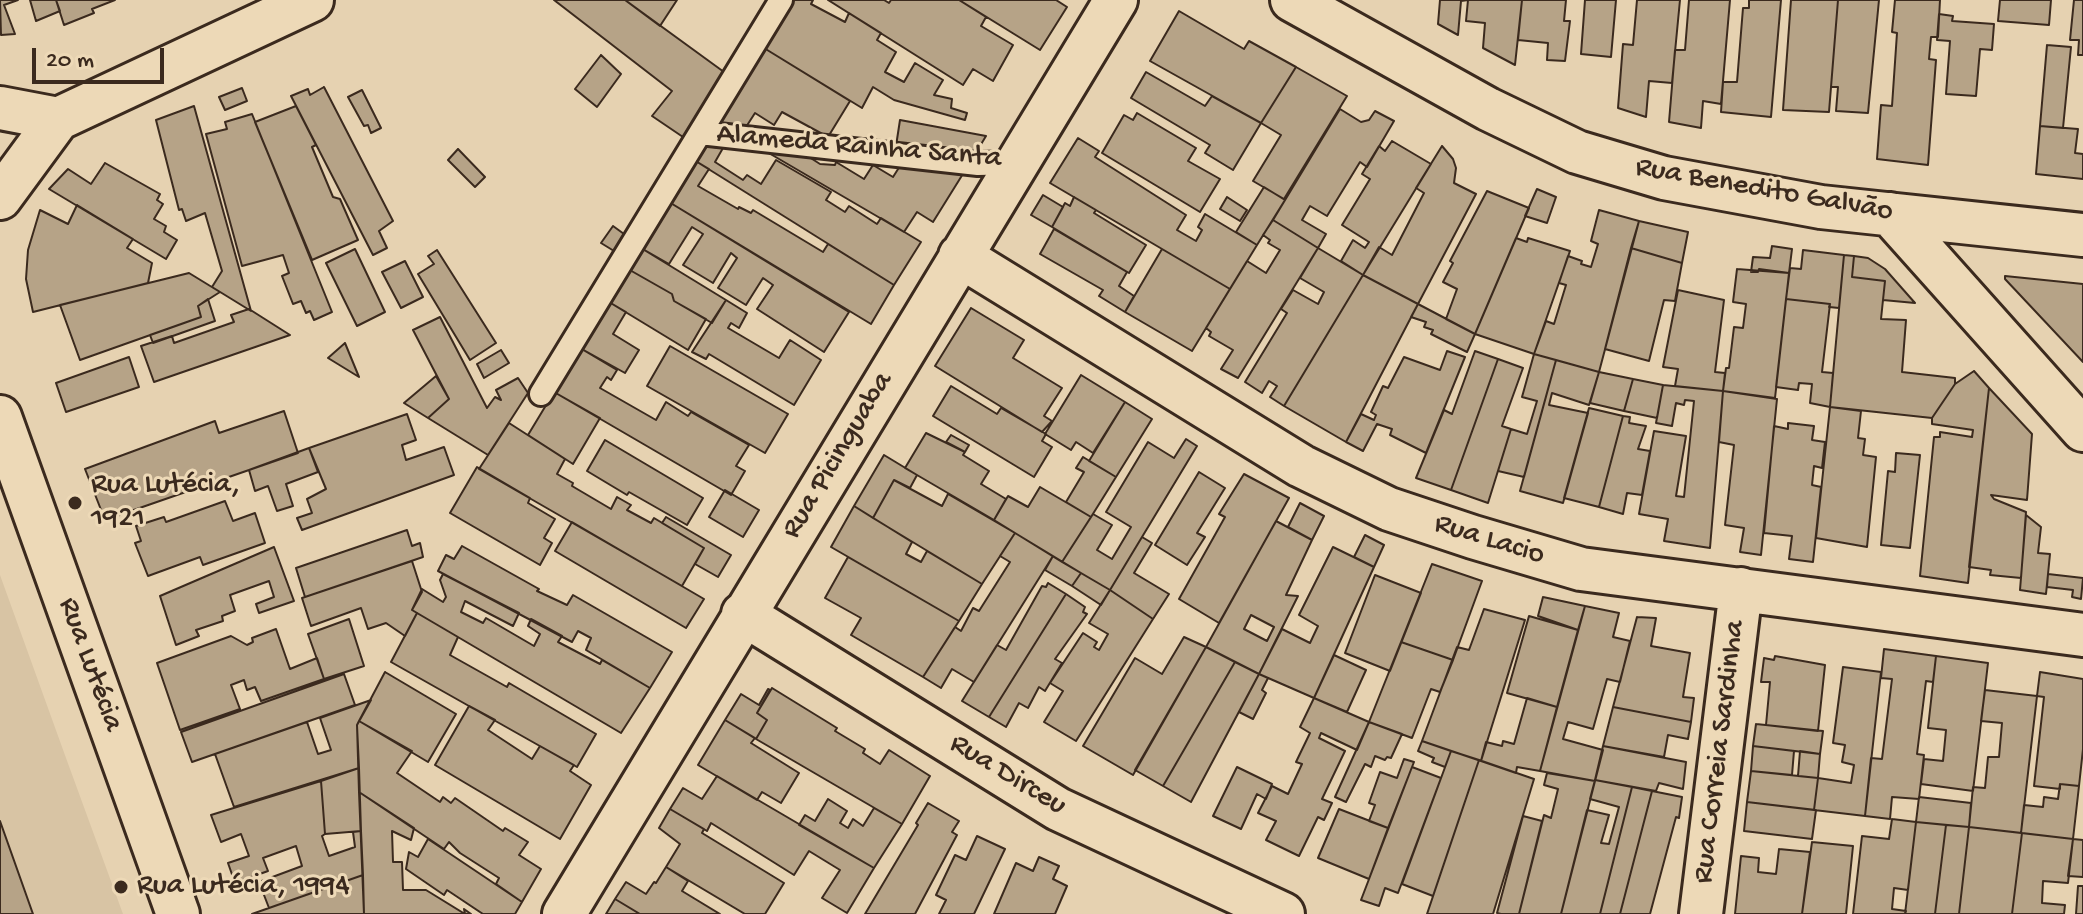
<!DOCTYPE html>
<html>
<head>
<meta charset="utf-8">
<style>
  body { margin:0 }
  #map { position:relative; width:2083px; height:914px; overflow:hidden; background:#e6d2b1; font-family:"Gochi Hand",sans-serif }
  canvas { display:block }
  .scale { position:absolute; left:32px; top:48px; width:132px; height:36px; box-sizing:border-box; border:4px solid #3b2a1e; border-top:0; padding-left:10px; font-size:24px; line-height:28px; white-space:nowrap; color:#3b2a1e; -webkit-text-stroke:6px #edd9b7; paint-order:stroke }
</style>
</head>
<body>
<div id="map">
<canvas width="2083" height="914"></canvas>
<div class="scale">20 m</div>
</div>
<script>
const context = document.querySelector('canvas').getContext('2d');
context.lineJoin = 'round';
function fill(path, color) { context.fillStyle = color; context.fill(path, 'evenodd'); }
const toPath = rows => new Path2D(rows.map(r => 'M' + r).join(''));
function stroke(path, color, width, dash) { context.strokeStyle = color; context.lineWidth = width; context.lineCap = dash ? 'butt' : 'round'; context.setLineDash(dash || []); context.stroke(path); }
function label(font, color, halo, rows, align = 'center') {
  context.font = font + ' "Gochi Hand",sans-serif'; context.lineWidth = 6; context.setLineDash([]); context.textBaseline = 'middle'; context.strokeStyle = halo; context.fillStyle = color; for (const [text, x, y, turn = 0] of rows) {
    context.save(); context.translate(x, y); context.rotate((+turn || 0) * Math.PI / 180); context.textAlign = isNaN(turn) ? turn : align; if (halo) context.strokeText(text, 0, 0); context.fillText(text, 0, 0); context.restore();
  }
}
fill(toPath([
  [0,575,66,758,123,914,0,914]
]), '#d8c4a4');
const building = toPath([
  [0,0,18,0,4,5,15,34,1,35,0,0],
  [30,0,56,0,60,11,36,21,30,0],
  [56,0,115,0,92,9,94,13,64,25,56,0],
  [554,0,625,0,724,72,683,137,652,116,672,91,554,0],
  [625,0,677,0,660,26,625,0],
  [794,0,813,0,811,4,845,22,849,13,881,33,877,40,896,52,885,72,904,82,915,63,943,80,934,95,952,99,951,108,967,113,965,120,894,100,873,87,862,108,764,48,794,0],
  [828,0,884,0,889,3,891,0,959,0,986,17,981,26,1013,45,993,81,973,69,963,85,828,0],
  [959,0,1056,0,1067,7,1040,50,959,0],
  [1440,0,1468,0,1461,1,1458,35,1438,24,1440,0],
  [1468,0,1522,0,1515,65,1483,48,1485,23,1466,21,1468,0],
  [1522,0,1566,0,1564,21,1570,21,1565,61,1547,60,1548,43,1518,40,1522,0],
  [1585,0,1616,0,1611,57,1581,54,1585,0],
  [1637,0,1680,0,1672,83,1649,81,1646,117,1618,108,1623,44,1633,45,1637,0],
  [1689,0,1730,0,1721,104,1703,101,1701,128,1669,122,1675,50,1685,50,1689,0],
  [1749,0,1781,0,1771,117,1721,112,1723,82,1737,82,1743,8,1749,8,1749,0],
  [1791,0,1838,0,1829,112,1783,110,1791,0],
  [1838,0,1879,0,1868,113,1836,111,1838,87,1831,87,1838,0],
  [1895,0,1940,0,1938,37,1931,37,1929,59,1936,60,1928,165,1877,159,1881,105,1892,106,1897,33,1892,32,1895,0],
  [2000,0,2051,0,2049,25,1998,21,2000,0],
  [2074,0,2083,0,2083,55,2078,55,2079,40,2070,40,2074,0],
  [1179,11,1244,49,1249,41,1296,67,1261,123,1150,61,1179,11],
  [1939,14,1953,16,1952,21,1994,24,1992,50,1980,49,1976,96,1946,94,1950,41,1937,40,1939,14],
  [2047,45,2071,47,2063,128,2040,126,2047,45],
  [764,48,850,101,828,137,782,112,774,125,755,113,746,127,718,123,764,48],
  [601,55,621,74,597,107,575,89,601,55],
  [1296,67,1347,96,1284,199,1253,181,1281,135,1261,123,1296,67],
  [1146,72,1205,106,1212,96,1261,123,1233,170,1205,153,1210,145,1131,98,1146,72],
  [324,87,393,221,379,231,387,248,373,255,291,96,308,89,310,95,324,87],
  [242,88,247,101,225,110,219,97,242,88],
  [362,90,381,128,371,133,368,125,364,126,348,97,362,90],
  [194,106,251,311,212,287,222,271,205,213,186,221,182,209,179,210,156,120,194,106],
  [296,106,316,145,312,147,333,197,340,199,358,240,312,260,255,122,296,106],
  [1340,109,1361,122,1369,120,1375,111,1394,121,1367,167,1360,162,1327,216,1310,206,1302,220,1326,234,1318,248,1273,220,1340,109],
  [1137,113,1196,148,1188,161,1220,179,1200,212,1102,153,1124,115,1133,120,1137,113],
  [252,114,332,312,314,320,310,311,306,313,301,301,293,304,282,276,289,273,283,255,242,266,206,134,227,129,225,122,252,114],
  [900,120,986,136,974,156,896,146,900,120],
  [2040,126,2078,129,2075,153,2083,154,2083,179,2036,174,2040,126],
  [1078,138,1099,151,1095,157,1186,215,1177,230,1196,241,1202,230,1198,227,1205,214,1257,245,1230,289,1050,183,1078,138],
  [1392,141,1431,164,1363,275,1341,261,1353,240,1365,248,1369,242,1342,225,1370,179,1362,174,1379,146,1385,151,1392,141],
  [703,146,723,148,715,162,743,180,747,175,761,184,776,160,831,192,826,200,845,212,849,206,877,224,881,218,921,242,894,285,694,160,703,146],
  [1442,146,1453,159,1456,168,1454,183,1476,194,1418,304,1363,275,1379,247,1392,255,1424,193,1416,188,1442,146],
  [458,149,485,177,475,187,448,160,458,149],
  [767,152,806,155,820,164,835,165,836,162,864,179,873,165,893,177,900,166,902,168,905,164,966,169,933,222,917,212,904,232,767,152],
  [694,160,709,169,698,186,738,209,739,207,751,213,753,210,823,252,828,244,894,285,871,324,669,202,694,160],
  [105,163,160,194,157,200,163,204,154,219,166,226,164,232,177,240,166,259,49,189,68,169,91,184,105,163],
  [1264,187,1285,200,1257,245,1236,232,1264,187],
  [1537,189,1556,197,1547,223,1525,216,1537,189],
  [1487,191,1529,208,1475,334,1446,319,1457,289,1443,282,1453,263,1450,261,1487,191],
  [1043,195,1063,207,1052,227,1031,215,1043,195],
  [1074,197,1096,210,1094,213,1146,245,1129,273,1052,227,1065,203,1070,206,1074,197],
  [1227,197,1247,210,1240,221,1220,209,1227,197],
  [669,202,849,312,824,352,757,309,773,285,763,278,746,305,718,288,737,258,731,253,713,283,683,265,703,234,692,227,669,264,641,248,669,202],
  [77,205,133,239,127,248,152,263,148,283,33,312,26,279,28,250,40,210,68,224,77,205],
  [1599,210,1639,221,1599,372,1534,354,1546,321,1554,324,1566,285,1559,283,1568,256,1582,261,1581,264,1591,267,1598,244,1591,241,1599,210],
  [1273,220,1318,248,1238,378,1221,369,1233,350,1209,336,1211,332,1206,328,1247,261,1266,273,1280,250,1268,243,1270,240,1263,235,1273,220],
  [1639,221,1688,232,1682,263,1631,248,1639,221],
  [613,226,624,234,614,251,601,243,613,226],
  [1054,229,1127,272,1119,286,1134,296,1125,312,1099,296,1103,290,1040,254,1054,229],
  [1516,238,1527,242,1528,238,1570,251,1534,354,1475,334,1516,238],
  [1772,246,1792,249,1789,273,1759,269,1758,272,1751,272,1753,257,1770,258,1772,246],
  [641,248,726,300,712,323,674,301,672,294,628,269,641,248],
  [1318,248,1363,275,1284,406,1270,397,1277,386,1269,381,1262,393,1245,382,1287,313,1281,309,1293,290,1318,304,1324,292,1300,278,1318,248],
  [1631,248,1682,263,1675,301,1664,300,1649,361,1605,349,1631,248],
  [355,249,385,312,357,326,326,263,355,249],
  [1162,249,1230,289,1192,351,1125,312,1162,249],
  [437,250,496,343,470,360,418,274,434,264,428,256,437,250],
  [1803,250,1844,255,1839,308,1829,307,1830,304,1786,299,1790,268,1801,269,1803,250],
  [1844,255,1854,256,1852,277,1885,281,1881,319,1906,320,1902,372,1955,378,1955,384,1932,418,1830,407,1844,255],
  [1854,256,1868,258,1885,269,1915,303,1883,300,1885,281,1852,277,1854,256],
  [405,261,423,297,401,308,382,272,405,261],
  [628,269,672,294,674,301,706,319,688,350,609,302,628,269],
  [1737,269,1789,273,1775,398,1723,391,1726,368,1729,368,1734,327,1743,328,1746,304,1733,302,1737,269],
  [189,273,220,292,198,306,201,317,80,360,60,305,189,273],
  [1363,275,1418,304,1346,442,1284,406,1363,275],
  [2005,276,2083,284,2083,362,2005,279,2005,276],
  [1678,290,1724,300,1715,372,1725,373,1723,391,1675,386,1678,369,1663,367,1678,290],
  [208,299,215,321,153,343,150,335,201,317,198,306,208,299],
  [1786,299,1830,304,1822,372,1833,373,1830,407,1810,403,1812,384,1799,383,1798,390,1776,387,1786,299],
  [726,300,747,313,739,328,731,323,728,328,779,358,790,340,821,360,794,405,709,354,706,359,692,352,726,300],
  [609,302,626,312,613,334,639,350,625,373,580,348,609,302],
  [1418,304,1475,334,1467,352,1431,334,1433,330,1424,327,1426,322,1411,317,1418,304],
  [971,308,1024,340,1013,358,1062,388,1044,416,1052,421,1042,432,935,366,971,308],
  [249,309,290,335,154,382,141,346,172,336,174,343,234,322,231,315,249,309],
  [440,317,487,408,495,397,501,400,496,390,518,378,528,393,488,455,428,418,449,399,413,330,440,317],
  [345,343,359,377,328,358,345,343],
  [670,346,788,414,765,453,647,386,670,346],
  [580,348,617,370,611,380,607,377,600,388,656,420,666,402,688,416,691,412,749,445,736,466,745,471,731,495,554,392,580,348],
  [501,350,509,363,484,378,477,364,501,350],
  [1447,351,1465,357,1426,453,1390,435,1392,429,1377,424,1363,451,1346,442,1361,414,1374,420,1376,415,1371,412,1383,386,1388,388,1404,357,1440,370,1447,351],
  [1475,351,1498,359,1451,490,1416,478,1444,410,1452,414,1475,351],
  [1534,354,1556,360,1524,477,1498,471,1511,429,1527,434,1537,401,1522,397,1534,354],
  [129,357,139,387,66,412,56,383,129,357],
  [1498,359,1523,368,1502,426,1511,429,1488,503,1451,490,1498,359],
  [1556,360,1599,372,1589,405,1552,393,1549,405,1588,413,1563,503,1520,491,1556,360],
  [1974,371,1989,388,1968,583,1920,576,1934,437,1940,437,1940,432,1972,437,1973,430,1932,424,1932,418,1955,384,1974,371],
  [1599,372,1633,379,1624,411,1590,403,1599,372],
  [1081,375,1125,402,1093,453,1076,442,1071,450,1045,434,1081,375],
  [436,376,449,399,428,418,404,403,436,376],
  [1633,379,1663,385,1657,418,1624,411,1633,379],
  [1663,385,1723,391,1710,548,1664,541,1668,519,1639,514,1654,431,1686,436,1676,496,1684,497,1694,401,1685,400,1684,405,1676,403,1672,426,1656,423,1663,385],
  [951,386,997,414,1001,408,1046,434,1042,441,1052,447,1034,477,933,416,951,386],
  [1989,388,2032,434,2027,500,1991,495,1994,499,2026,512,2021,578,1990,575,1991,570,1969,567,1989,388],
  [1723,391,1777,399,1761,555,1740,552,1744,528,1725,525,1734,445,1719,442,1723,391],
  [554,392,600,418,573,464,528,435,554,392],
  [1125,402,1152,419,1116,477,1089,461,1125,402],
  [1830,407,1861,411,1858,438,1865,439,1863,455,1876,457,1867,547,1816,538,1830,407],
  [1589,408,1623,416,1599,507,1564,498,1589,408],
  [284,411,298,453,105,520,85,469,215,421,219,433,284,411],
  [407,414,416,440,402,445,406,460,444,447,454,475,302,530,297,518,312,513,307,499,326,489,309,448,407,414],
  [1623,416,1630,417,1629,423,1646,426,1638,449,1650,451,1642,495,1627,493,1623,514,1599,507,1623,416],
  [509,423,565,459,557,474,573,483,572,486,611,509,617,497,631,505,627,510,651,523,654,518,704,548,682,586,479,469,509,423],
  [1788,423,1814,426,1812,440,1825,442,1822,468,1814,466,1812,485,1821,487,1813,562,1789,559,1792,536,1764,533,1774,426,1788,429,1788,423],
  [926,433,965,452,963,455,989,471,981,484,1006,499,994,520,905,468,926,433],
  [951,435,969,445,965,452,946,442,951,435],
  [1186,439,1197,446,1110,590,1062,562,1093,514,1112,525,1097,550,1112,559,1131,527,1106,512,1148,442,1174,458,1186,439],
  [605,440,703,498,687,525,629,492,627,495,587,471,605,440],
  [309,448,318,472,286,484,293,506,277,511,268,486,255,491,249,470,309,448],
  [1896,453,1920,455,1910,548,1881,545,1888,471,1895,472,1896,453],
  [884,455,917,475,910,488,894,480,873,518,854,506,884,455],
  [1083,457,1116,477,1091,517,1066,502,1084,472,1076,468,1083,457],
  [477,467,530,498,528,503,555,519,544,538,552,543,540,565,450,513,477,467],
  [1199,472,1225,488,1197,533,1205,537,1187,565,1155,545,1199,472],
  [1244,474,1289,498,1219,623,1179,599,1225,517,1219,514,1244,474],
  [894,480,942,506,948,494,1015,533,982,584,873,518,894,480],
  [1040,487,1091,517,1062,562,994,520,1008,496,1028,507,1040,487],
  [725,490,759,510,743,537,709,517,725,490],
  [225,501,233,521,255,513,265,543,203,565,200,557,148,576,135,543,141,541,136,526,164,517,166,522,225,501],
  [1300,503,1324,516,1312,540,1288,527,1300,503],
  [854,506,912,542,906,554,921,562,927,551,982,584,959,621,831,547,854,506],
  [2026,515,2041,527,2038,553,2050,554,2046,594,2020,590,2026,515],
  [666,517,731,555,718,577,695,564,704,548,662,523,666,517],
  [1276,521,1312,540,1286,595,1298,596,1259,674,1206,647,1276,521],
  [1251,615,1274,627,1267,641,1244,629,1251,615],
  [572,522,704,599,686,628,555,551,572,522],
  [407,530,412,546,420,543,423,557,305,597,296,568,407,530],
  [1015,533,1053,556,974,682,952,669,941,688,923,677,955,627,961,631,973,608,979,611,1010,562,1000,556,1015,533],
  [1365,535,1384,545,1374,567,1354,557,1365,535],
  [1142,537,1152,543,1134,573,1169,594,1153,619,1110,590,1142,537],
  [462,546,539,589,537,591,567,605,573,595,672,652,650,688,586,650,591,638,578,631,572,642,438,571,446,555,454,559,462,546],
  [274,547,294,601,259,613,256,604,274,597,269,581,230,595,235,611,222,616,223,621,196,630,199,636,176,645,160,596,274,547],
  [1333,547,1374,567,1314,698,1259,674,1282,629,1310,643,1318,626,1299,615,1333,547],
  [1053,556,1081,573,1072,586,1045,570,1053,556],
  [848,557,959,621,923,677,851,635,861,618,825,598,848,557],
  [412,561,422,592,412,610,417,613,405,636,386,623,368,629,361,608,311,626,302,598,412,561],
  [1432,564,1482,581,1453,660,1401,642,1432,564],
  [1081,573,1110,590,1101,605,1072,586,1081,573],
  [443,574,519,613,513,626,465,601,461,612,483,623,486,618,534,646,540,634,528,626,531,619,562,636,558,642,600,664,602,660,650,688,621,733,412,610,422,589,443,602,446,597,440,580,443,574],
  [2048,574,2083,578,2081,599,2072,597,2073,590,2047,587,2048,574],
  [1375,575,1421,593,1390,671,1345,653,1375,575],
  [1048,583,1066,594,989,717,962,701,997,645,1006,650,1042,586,1046,587,1048,583],
  [1110,590,1153,619,1076,741,1044,722,1063,691,1050,683,1083,633,1097,642,1094,647,1099,650,1108,634,1089,623,1110,590],
  [1066,594,1085,607,1083,612,1087,614,1055,659,1062,663,1045,691,1039,687,1028,708,1019,703,1006,727,989,717,1066,594],
  [1543,597,1585,606,1578,630,1538,616,1543,597],
  [1585,606,1619,613,1613,637,1630,641,1620,682,1607,679,1593,729,1568,722,1563,739,1603,750,1595,781,1540,771,1585,606],
  [1484,609,1525,620,1481,761,1422,741,1457,647,1469,650,1484,609],
  [417,613,458,637,450,655,507,687,509,683,596,734,577,767,391,662,417,613],
  [1529,616,1578,630,1557,707,1507,693,1529,616],
  [1637,617,1656,618,1651,646,1690,653,1683,697,1694,698,1691,722,1613,707,1637,617],
  [349,619,364,666,324,679,308,634,349,619],
  [276,629,290,669,317,658,324,679,261,701,255,687,247,690,244,680,231,685,240,709,180,730,157,663,231,636,247,645,253,642,252,638,276,629],
  [1184,637,1206,647,1133,775,1083,746,1135,658,1162,674,1184,637],
  [1401,642,1453,660,1440,692,1431,689,1412,738,1369,722,1401,642],
  [1206,647,1235,662,1163,786,1135,770,1206,647],
  [1884,649,1936,656,1933,682,1926,681,1917,754,1924,755,1919,799,1892,797,1890,819,1865,816,1871,758,1882,759,1892,679,1881,678,1884,649],
  [1334,655,1366,670,1347,712,1314,698,1334,655],
  [1775,656,1825,665,1818,731,1766,725,1770,682,1761,682,1764,658,1774,660,1775,656],
  [1936,656,1988,663,1973,791,1921,784,1924,759,1943,761,1946,730,1928,728,1936,656],
  [1235,662,1259,674,1191,802,1163,786,1235,662],
  [1843,667,1881,672,1865,816,1814,810,1818,778,1851,783,1854,765,1842,762,1845,745,1833,743,1843,667],
  [385,672,456,714,428,762,359,721,385,672],
  [2040,672,2083,679,2083,749,2079,786,2060,784,2060,789,2034,786,2044,697,2037,696,2040,672],
  [344,674,355,705,192,762,181,732,344,674],
  [1259,674,1268,678,1262,690,1266,693,1253,719,1239,712,1259,674],
  [772,688,837,728,835,731,865,749,863,753,880,764,889,750,930,776,902,824,756,739,767,720,757,713,772,688],
  [768,689,770,690,757,713,767,720,756,739,725,720,741,694,759,705,768,689],
  [1985,690,2037,696,2021,833,1969,827,1973,787,1985,788,1988,757,1999,757,2002,723,1981,721,1985,690],
  [1314,698,1369,722,1357,750,1321,733,1319,738,1345,751,1322,799,1332,803,1324,820,1318,817,1299,856,1266,840,1276,821,1258,813,1272,786,1288,794,1302,764,1296,762,1310,733,1300,727,1314,698],
  [1527,698,1557,707,1540,771,1517,767,1516,773,1481,761,1486,742,1502,746,1503,741,1514,744,1527,698],
  [371,700,357,725,359,768,234,807,215,754,307,722,318,754,331,750,320,718,371,700],
  [469,706,495,720,488,730,532,759,540,746,574,765,570,771,591,785,560,839,435,765,469,706],
  [1613,707,1691,722,1688,739,1668,735,1664,757,1603,746,1613,707],
  [725,720,755,738,751,743,799,773,781,803,762,792,757,800,698,765,725,720],
  [359,721,412,751,397,773,440,802,443,797,451,803,455,798,503,831,505,828,528,842,519,855,541,869,522,902,496,884,499,878,460,853,449,842,444,849,359,792,357,725,359,721],
  [1369,722,1402,734,1391,758,1387,757,1385,760,1375,756,1371,767,1365,764,1346,802,1335,797,1369,722],
  [1756,724,1823,731,1820,754,1753,746,1756,724],
  [1422,741,1451,751,1445,767,1432,762,1434,758,1418,751,1422,741],
  [1603,746,1686,762,1683,789,1659,783,1656,791,1595,780,1603,746],
  [1753,746,1794,751,1792,775,1751,771,1753,746],
  [1451,751,1479,760,1433,896,1402,884,1451,751],
  [1800,751,1820,754,1818,778,1798,776,1800,751],
  [1404,759,1414,762,1388,828,1369,821,1375,805,1369,803,1380,772,1397,778,1404,759],
  [1479,760,1534,779,1493,914,1427,914,1479,760],
  [1237,767,1272,784,1266,799,1257,794,1241,829,1213,816,1237,767],
  [1412,767,1441,778,1398,893,1385,888,1379,906,1361,900,1412,767],
  [359,768,361,831,325,834,321,781,359,768],
  [1751,771,1818,778,1814,810,1747,802,1751,771],
  [1547,773,1595,781,1561,914,1519,914,1544,815,1551,818,1558,789,1544,785,1547,773],
  [717,776,874,868,847,913,822,898,840,870,809,851,794,875,711,823,707,831,670,809,683,788,702,799,717,776],
  [1595,780,1632,787,1600,914,1561,914,1587,810,1609,815,1601,843,1609,844,1619,807,1590,799,1595,780],
  [321,781,325,834,322,836,329,856,355,847,353,832,361,831,363,875,269,908,259,882,302,866,296,846,263,858,268,871,235,883,228,863,249,856,241,834,221,842,211,815,321,781],
  [2060,784,2079,786,2073,839,2021,833,2024,805,2043,807,2044,797,2058,799,2060,784],
  [1632,787,1652,791,1620,914,1600,914,1632,787],
  [1652,791,1682,797,1679,818,1676,817,1650,914,1620,914,1652,791],
  [359,792,414,828,411,840,392,831,393,862,402,862,403,890,426,890,465,914,464,909,471,914,364,914,359,792],
  [1919,797,1971,803,1969,827,1916,822,1919,797],
  [828,799,847,811,840,823,848,828,853,819,863,826,874,808,902,824,874,868,799,825,805,815,815,821,828,799],
  [1747,802,1816,810,1812,839,1744,831,1747,802],
  [928,803,959,821,952,832,957,835,915,914,865,914,918,825,916,823,928,803],
  [670,809,704,829,702,833,784,883,765,914,745,914,666,867,680,844,659,828,670,809],
  [1339,809,1388,828,1369,879,1318,858,1339,809],
  [1523,816,1542,821,1519,914,1501,914,1497,913,1523,816],
  [1892,819,1916,822,1908,890,1894,888,1892,909,1906,911,1905,914,1853,914,1862,836,1889,839,1892,819],
  [0,821,33,914,0,914,0,821],
  [1916,822,1946,825,1935,914,1905,914,1916,822],
  [1946,825,1969,827,1959,914,1935,914,1946,825],
  [1969,827,2022,833,2012,914,1959,914,1969,827],
  [2022,833,2073,839,2068,883,2043,881,2042,903,2065,905,2064,914,2012,914,2022,833],
  [977,836,1005,849,974,914,939,914,946,900,936,895,955,855,966,860,977,836],
  [428,839,522,902,515,914,483,914,447,890,444,895,406,869,409,852,418,857,428,839],
  [2073,839,2083,840,2083,877,2068,876,2073,839],
  [1812,842,1853,846,1846,914,1802,914,1812,842],
  [1779,849,1810,852,1802,914,1735,914,1741,856,1759,858,1758,872,1776,874,1779,849],
  [1039,857,1059,866,1053,879,1067,886,1055,914,994,914,1016,863,1033,871,1039,857],
  [666,867,688,881,682,891,720,914,640,914,615,899,626,882,646,894,654,882,656,883,666,867],
  [363,875,364,914,252,914,269,908,363,875],
  [2078,886,2083,886,2083,914,2076,914,2078,886],
  [615,899,640,914,606,914,615,899]
]);
fill(building, '#b6a387');
stroke(building, '#3b2a1e', 2);
const service = toPath([
  [700,133,978,164,1017,163],
  [541,394,781,0]
]);
const minor = toPath([
  [1292,0,1488,109,1577,152,1664,178,1821,207,2083,235],
  [0,108,58,119],
  [0,198,58,119,312,0],
  [1890,214,2083,430],
  [960,256,1301,466,1389,509,1473,537,1581,569,2083,635],
  [0,417,178,914],
  [743,614,1058,809,1283,914],
  [564,914,1116,0],
  [1701,914,1741,589]
]);
stroke(service, '#3b2a1e', 28);
stroke(minor, '#3b2a1e', 48);
stroke(service, '#edd9b7', 22);
stroke(minor, '#edd9b7', 42);
for (const [x, y, r, color] of [
  [75,503,8,"#3b2a1e"],
  [121,887,8,"#3b2a1e"]
]) { const dot = new Path2D(); dot.arc(x, y, r, 0, 2 * Math.PI); context.fillStyle = color; context.fill(dot); stroke(dot, '#edd9b7', 3); }
label('30px', '#3b2a1e', '#edd9b7', [
  ["Alameda Rainha Santa",859,148,5],
  ["Rua Benedito Galvão",1764,191,10],
  ["Rua Picinguaba",839,456,-59],
  ["Rua Lacio",1489,541,17],
  ["Rua Lutécia",89,665,70],
  ["Rua Correia Sardinha",1721,752,-83],
  ["Rua Dirceu",1007,776,31]
]);
label('30px', '#3b2a1e', '#edd9b7', [
  ["Rua Lutécia,",91,486],
  ["1921",91,520],
  ["Rua Lutécia, 1994",137,887]
], 'left');
</script>
</body>
</html>
